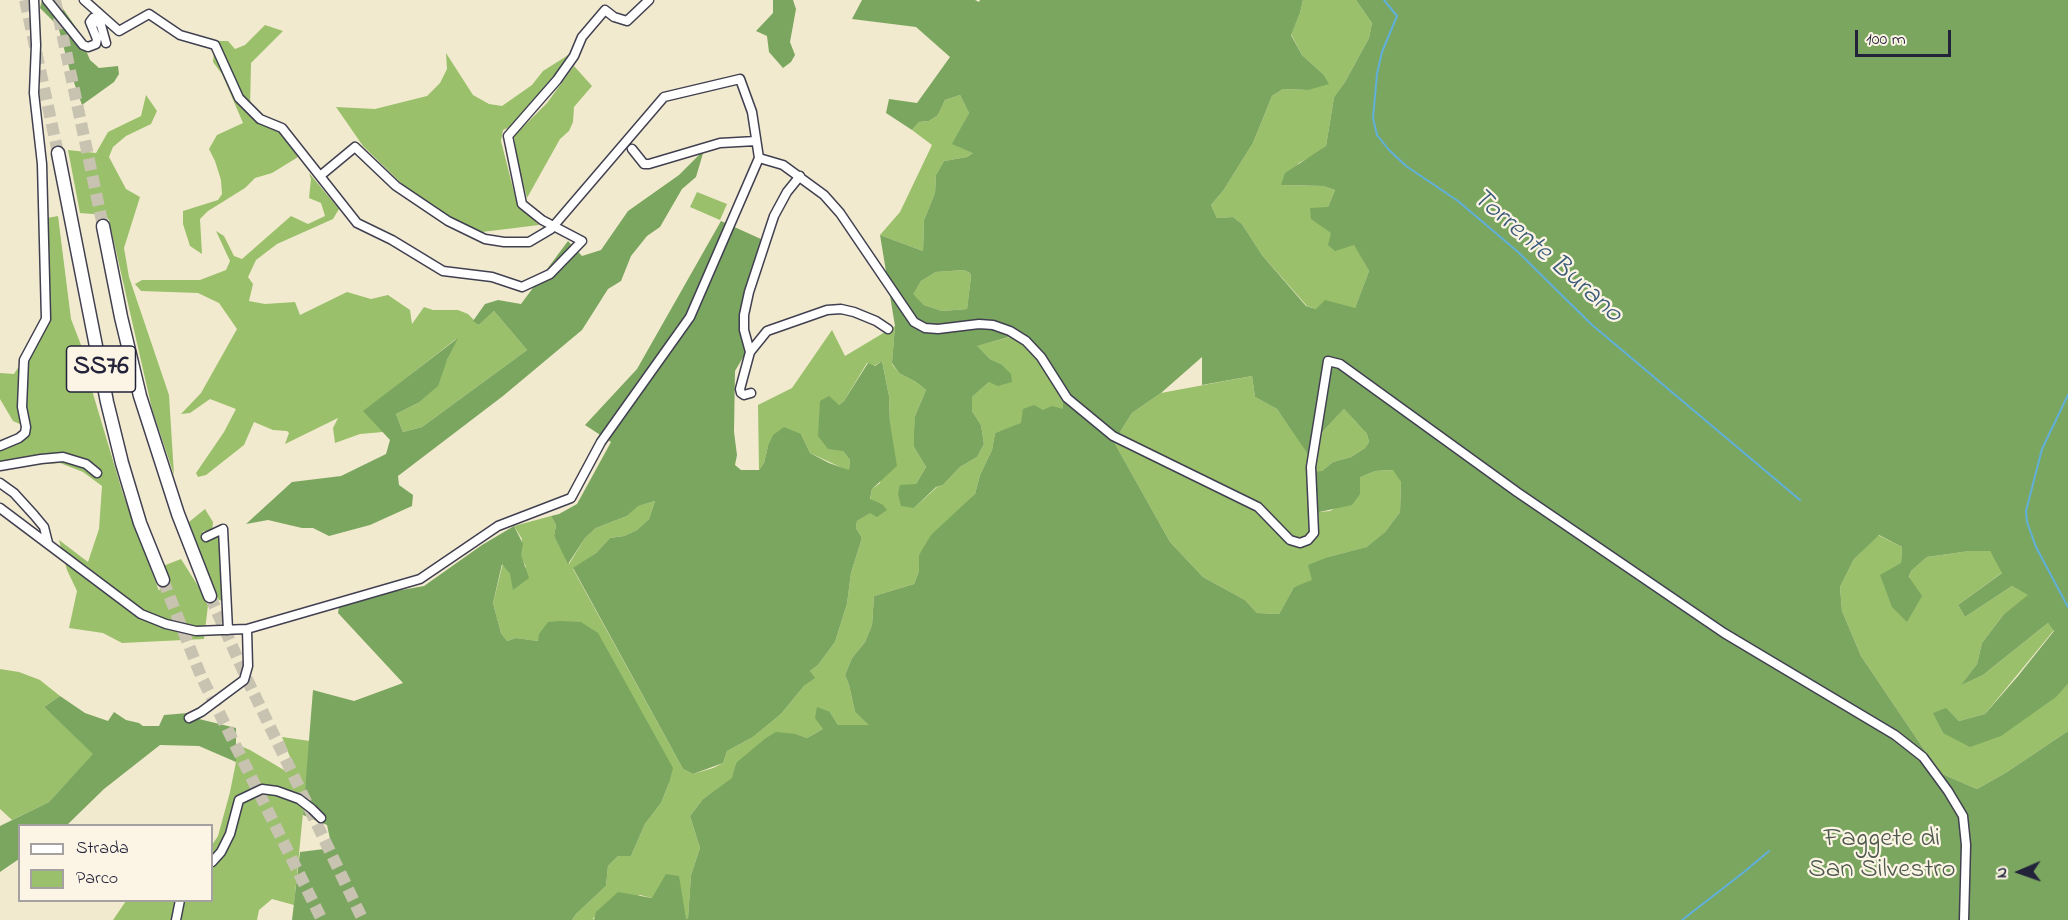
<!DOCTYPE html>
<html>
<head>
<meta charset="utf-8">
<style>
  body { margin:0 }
  #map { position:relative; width:2068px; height:920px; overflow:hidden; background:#f2eacf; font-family:"Indie Flower",sans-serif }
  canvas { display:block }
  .legend { position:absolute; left:18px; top:824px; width:195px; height:78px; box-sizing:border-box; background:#fcf5e5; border:2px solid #a5a1a1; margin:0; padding:8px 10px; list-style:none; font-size:18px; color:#22223b }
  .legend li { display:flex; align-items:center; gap:12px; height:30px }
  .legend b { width:30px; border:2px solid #a5a1a1 }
  .north { position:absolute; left:1990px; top:842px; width:60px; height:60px; -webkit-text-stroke:4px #fcf5e5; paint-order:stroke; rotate:268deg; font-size:16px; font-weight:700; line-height:24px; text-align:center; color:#22223b }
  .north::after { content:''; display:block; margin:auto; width:21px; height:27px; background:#22223b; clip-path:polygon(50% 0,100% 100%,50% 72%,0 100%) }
  .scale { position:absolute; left:1855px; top:30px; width:96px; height:27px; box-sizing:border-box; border:3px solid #22223b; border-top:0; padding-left:8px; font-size:18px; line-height:21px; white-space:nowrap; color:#22223b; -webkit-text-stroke:4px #fcf5e5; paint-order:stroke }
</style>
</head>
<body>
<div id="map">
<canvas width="2068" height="920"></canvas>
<ul class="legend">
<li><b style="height:8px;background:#fff"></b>Strada</li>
<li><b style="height:16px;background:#9ac06b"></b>Parco</li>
</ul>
<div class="north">N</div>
<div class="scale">100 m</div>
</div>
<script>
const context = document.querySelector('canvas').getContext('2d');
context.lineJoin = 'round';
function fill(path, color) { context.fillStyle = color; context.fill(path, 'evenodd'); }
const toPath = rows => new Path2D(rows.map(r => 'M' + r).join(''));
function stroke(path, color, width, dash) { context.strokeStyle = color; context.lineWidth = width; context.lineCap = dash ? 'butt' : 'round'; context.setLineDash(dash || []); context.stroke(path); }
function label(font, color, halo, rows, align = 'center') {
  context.font = font + ' "Indie Flower",sans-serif'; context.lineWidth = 4.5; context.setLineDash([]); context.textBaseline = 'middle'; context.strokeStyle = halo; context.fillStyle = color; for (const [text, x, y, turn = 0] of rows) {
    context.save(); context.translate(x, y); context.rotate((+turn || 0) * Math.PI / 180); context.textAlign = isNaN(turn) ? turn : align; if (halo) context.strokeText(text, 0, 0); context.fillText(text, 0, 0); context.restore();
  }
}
fill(toPath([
  [1303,0,1356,0,1372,23,1369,38,1345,82,1334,97,1326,146,1316,154,1299,163,1281,185,1323,186,1335,190,1328,207,1354,244,1369,271,1355,308,1316,309,1307,306,1262,255,1242,224,1233,217,1217,218,1211,205,1223,191,1253,143,1272,96,1283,89,1308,90,1323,74,1302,55,1291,34,1300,13],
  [265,25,283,31,251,63,250,109,288,135,303,154,272,173,255,178,245,188,208,211,200,219,202,254,190,246,183,224,183,211,218,200,222,194,221,180,215,161,209,149,217,135,243,123,222,74,213,62,215,41,228,41,235,49,245,45],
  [573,52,554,79,512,126,503,130,501,141,517,204,539,225,482,232,473,231,428,209,363,146,336,107,375,109,427,96,440,83,447,69,446,53,473,95,489,104,502,106,532,85,543,71],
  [574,66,592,86,574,107,573,122,569,131,560,139,527,198,516,156,514,136,547,103],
  [146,95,157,111,151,124,126,136,113,147,109,157,126,189,140,197,124,248,129,277,169,395,174,475,152,409,109,220,105,215,80,213,68,150,96,153,108,132,141,116],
  [960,95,969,113,962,127,973,153,967,157,944,161,936,175,935,193,924,220,923,251,880,235,900,212,932,145,912,130,919,122,929,121,938,115,945,100],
  [309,173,339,209,333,219,277,244,256,260,248,277,253,284,249,301,265,304,295,302,300,315,347,292,371,299,388,295,410,310,412,324,424,307,433,310,458,310,468,314,479,325,494,311,527,350,422,427,403,432,396,414,418,403,447,360,456,339,364,411,383,432,360,434,335,443,333,428,338,418,285,444,289,433,287,431,273,430,254,422,244,445,206,475,198,477,196,473,224,432,236,409,210,399,190,413,181,414,201,393,237,329,219,303,198,293,141,291,135,284,142,280,200,280,226,270,230,261,216,231,224,236,234,256,242,259,291,216,308,224,325,216,321,203,309,198,311,179],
  [697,192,727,204,720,220,690,207],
  [58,216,71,319,86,358,91,387,123,494,159,591,166,575,163,566,181,559,205,597,208,605,204,639,122,643,103,633,69,628,77,591,67,570,59,540,88,562,99,529,102,486,83,472,60,463,0,467,0,449,23,439,31,429,13,421,0,399,0,373,14,374,50,317,47,218],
  [964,270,970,273,971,277,967,309,942,311,924,305,912,294,921,281,936,272],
  [895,326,892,364,899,373,916,382,926,390,915,416,914,447,926,467,916,484,914,508,937,487,943,485,960,467,977,457,984,444,981,425,972,411,972,397,989,382,1001,364,990,359,976,346,1010,337,1029,348,1050,377,1063,402,1063,410,995,433,992,450,980,475,975,494,919,555,919,571,914,584,874,596,872,625,865,642,852,658,845,675,849,685,855,712,870,725,838,725,830,712,823,729,807,738,796,734,736,763,733,778,703,799,690,816,700,848,691,875,688,918,686,919,652,898,640,895,593,918,594,920,572,920,576,914,606,886,608,866,618,856,631,856,645,824,661,803,669,783,538,641,516,638,507,641,501,633,493,603,503,563,510,574,526,567,520,555,522,539,514,526,551,516,556,525,554,536,569,564,585,538,596,528,627,516,637,506,655,501,649,519,637,530,624,536,610,538,596,553,573,569,683,769,693,774,713,768,723,763,727,751,753,737,781,714,804,686,814,678,810,671,818,665,835,642,847,604,851,573,862,538,856,528,857,521,882,504,870,500,872,489,880,483,890,423,889,396,882,361,874,366,867,363,844,401,839,405,843,451,850,460,849,471,810,453,801,434,768,446,764,463,759,470,758,405,792,388,832,330,845,356],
  [1252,376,1255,397,1277,409,1309,453,1325,429,1344,409,1367,434,1369,442,1365,448,1351,457,1333,462,1322,471,1316,531,1319,512,1330,511,1360,494,1359,477,1375,471,1394,470,1401,482,1400,512,1385,532,1368,547,1328,557,1313,581,1294,587,1279,614,1257,613,1245,600,1203,577,1170,542,1114,442,1132,413,1161,393],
  [205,509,213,522,212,533,203,531,201,538,208,540,216,535,222,541,223,602,218,599,189,522],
  [1878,535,1902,547,1901,563,1909,578,1911,571,1927,557,1970,551,1990,551,2003,572,1958,605,1965,617,2012,586,2029,595,2004,614,1982,643,1977,664,1962,684,1983,675,2048,623,2054,630,1985,714,1959,721,1946,709,1934,713,1943,733,2042,706,2055,697,2068,684,2068,731,2007,772,1977,789,1940,773,1861,656,1842,611,1840,587,1854,559],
  [0,669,19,672,40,680,60,696,44,707,94,754,49,802,12,820,0,809],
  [282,737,310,741,294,905,272,899,259,910,257,920,113,920,126,901,212,900,212,845,218,836,230,792,236,762,236,744,250,750,284,770,290,757]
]), '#9ac06b');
fill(toPath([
  [42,0,57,0,77,29,90,60,99,68,118,66,119,74,114,82,82,105,70,71,58,26,40,8],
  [773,0,793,0,796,9,790,42,795,55,791,62,783,68,769,52,767,36,756,31,773,13],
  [862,0,975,0,979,2,980,0,1303,0,1300,13,1291,35,1302,55,1323,74,1329,84,1308,90,1283,89,1272,96,1253,143,1223,191,1211,205,1217,218,1233,217,1242,224,1262,255,1306,306,1316,309,1325,300,1355,308,1369,271,1354,245,1335,251,1328,245,1331,233,1311,219,1310,208,1328,207,1335,190,1323,186,1281,185,1285,173,1326,146,1334,97,1345,82,1369,38,1372,23,1356,0,2068,0,2068,684,2056,697,2001,736,1970,747,1943,733,1933,713,1946,708,1959,721,1985,714,2018,676,2054,631,2048,623,1983,675,1961,685,1977,664,1982,643,2004,614,2028,595,2012,586,1965,617,1958,605,2002,573,1990,551,1970,551,1927,557,1911,571,1909,577,1922,596,1907,622,1892,607,1880,575,1901,563,1902,547,1879,535,1854,559,1840,587,1842,611,1861,656,1940,773,1977,789,2007,772,2068,731,2068,920,594,920,596,912,618,892,652,898,666,874,679,876,686,919,688,918,691,875,700,848,690,816,703,799,732,778,736,763,766,738,776,732,796,734,807,738,823,729,815,718,817,707,830,712,838,725,869,725,855,712,849,685,845,675,852,658,865,642,872,625,874,596,914,584,919,571,919,555,931,535,975,494,980,475,992,450,995,433,1021,423,1023,409,1034,405,1043,410,1052,406,1063,409,1063,402,1050,378,1029,348,1009,337,977,346,990,359,1001,364,1011,374,1012,382,998,386,989,382,972,397,972,411,981,425,984,444,977,457,960,467,943,485,936,487,914,508,901,506,898,494,900,485,916,484,926,467,914,447,914,431,915,416,926,390,916,382,899,373,892,363,895,326,880,235,923,251,924,220,935,193,936,175,944,161,967,157,973,153,952,144,969,113,960,95,945,100,938,115,929,121,919,122,912,130,886,113,889,99,917,103,950,57,916,27,852,19],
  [964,270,970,273,971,277,967,309,942,311,924,305,913,294,921,281,936,272],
  [1202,357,1202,385,1252,376,1255,397,1277,409,1308,454,1325,429,1344,409,1367,434,1369,442,1365,448,1351,457,1333,462,1322,471,1315,472,1316,531,1319,512,1352,505,1360,494,1360,477,1375,471,1393,470,1401,482,1400,512,1385,532,1367,547,1328,557,1308,565,1312,580,1294,587,1279,614,1257,613,1245,600,1203,577,1170,542,1114,442,1132,413,1161,393],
  [704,150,696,177,682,189,660,227,647,236,631,256,621,281,608,289,582,330,503,396,398,476,399,485,413,495,412,506,370,525,329,536,313,528,302,528,268,520,246,524,292,482,341,476,386,454,390,440,363,411,458,338,447,360,438,386,418,403,396,414,403,432,422,427,527,350,494,311,479,325,473,321,485,304,498,300,521,304,568,241,582,256,601,250,628,211,679,175],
  [721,221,761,239,743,316,745,354,735,371,734,432,737,455,735,465,741,470,759,470,764,463,768,446,773,435,784,427,801,434,810,453,829,463,849,470,850,460,843,451,828,449,818,436,820,401,829,396,839,405,844,401,868,363,875,366,882,361,889,396,890,423,897,466,872,489,870,499,882,504,887,510,877,517,870,513,857,521,856,528,862,538,851,573,847,604,835,642,818,665,810,671,815,678,804,686,781,714,753,737,727,751,723,763,693,774,683,769,573,568,596,553,610,538,624,536,637,530,649,519,655,501,638,506,627,516,596,528,585,538,568,564,554,536,556,525,551,516,559,514,577,504,611,442,585,425,637,369],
  [514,526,523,544,521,555,529,578,513,590,510,574,502,564,493,603,501,633,507,641,516,638,538,641,539,634,548,622,559,621,581,622,598,633,673,768,669,783,661,803,645,824,631,856,618,856,608,866,606,886,576,914,572,920,292,920,300,852,332,848,327,825,303,815,313,690,354,701,403,683,338,613,340,601,424,586,482,545],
  [60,696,85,713,108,721,114,712,126,720,139,723,143,726,159,726,164,715,188,713,199,719,236,728,236,762,199,746,160,745,104,789,67,825,20,826,19,859,0,872,0,826,49,802,93,754,44,707]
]), '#7ba65f');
stroke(toPath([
  [1384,0,1397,16,1382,52,1377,74,1373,118,1377,135,1389,150,1406,166,1458,201,1518,252,1591,324,1800,500],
  [2068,395,2042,449,2026,511,2027,522,2036,547,2068,607],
  [1682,920,1744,872,1769,851]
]), '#60b0da', 2);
stroke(toPath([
  [25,0,58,153],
  [55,0,103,226],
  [163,580,201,676,322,920],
  [210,596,245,675,363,920]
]), '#c8c2b1', 12, [12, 6]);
const minor = toPath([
  [47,0,83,45,88,47,96,44,97,39,90,22,93,18,101,25,106,43],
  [84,0,119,31,149,14,180,35,215,45,239,98,260,119,282,128,357,223,392,240,443,271,492,277,522,287,550,274,582,241,542,220,522,204,508,136,557,80,574,56,582,37,605,10,614,17,627,21,649,0],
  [632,149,644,164,649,164,720,143,756,141],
  [759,158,783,165,824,195,840,213,914,322,925,328,938,329,979,324,993,325,1010,331,1026,341,1041,357,1067,398,1113,436,1258,507,1290,540,1300,543,1308,540,1314,533,1311,467,1328,361,1340,364,1517,492,1724,633,1895,735,1923,757,1948,791,1963,816,1966,845,1964,920],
  [750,352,744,330,744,315,749,292,774,216,787,192,800,176],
  [751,393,744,395,741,393,740,389,750,352,767,331,827,310,841,309,854,312,876,321,888,329],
  [0,446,19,438,25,433,26,427,22,407,24,360,46,319,42,164,34,93,36,45,34,0],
  [0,466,41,459,63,457,86,464,97,473],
  [0,483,14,493,34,515,44,527,48,543],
  [0,508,141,614,166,624,196,631,247,629,420,579,498,526,571,498,601,442,690,317,759,158,752,112,740,79,664,97,551,229,529,242,504,242,485,239,448,221,396,186,355,147,320,176],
  [206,537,223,529,228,630],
  [189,718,201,712,244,680,248,666,247,629],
  [212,862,221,852,230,834,239,800,262,789,277,791,299,799,312,809,321,818],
  [176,920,180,900]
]);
const highway = toPath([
  [58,153,107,402,122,463,140,523,163,580],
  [103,226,121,317,140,396,178,514,210,596]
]);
stroke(minor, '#414051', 11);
stroke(highway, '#414051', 15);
stroke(minor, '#fff', 8);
stroke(highway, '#fff', 12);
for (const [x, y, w] of [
  [101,369,69]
]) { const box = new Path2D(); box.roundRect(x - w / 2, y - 23, w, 46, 4.5); context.fillStyle = '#fcf5e5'; context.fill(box); stroke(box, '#22223b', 1.5); }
label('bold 26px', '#22223b', null, [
  ["SS76",101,369]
]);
label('27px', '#4c594c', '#fcf5e5', [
  ["Faggete di",1882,841],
  ["San Silvestro",1882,872]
]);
label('italic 28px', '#3b5b7b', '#fcf5e5', [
  ["Torrente Burano",1546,257,41]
]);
</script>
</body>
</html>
